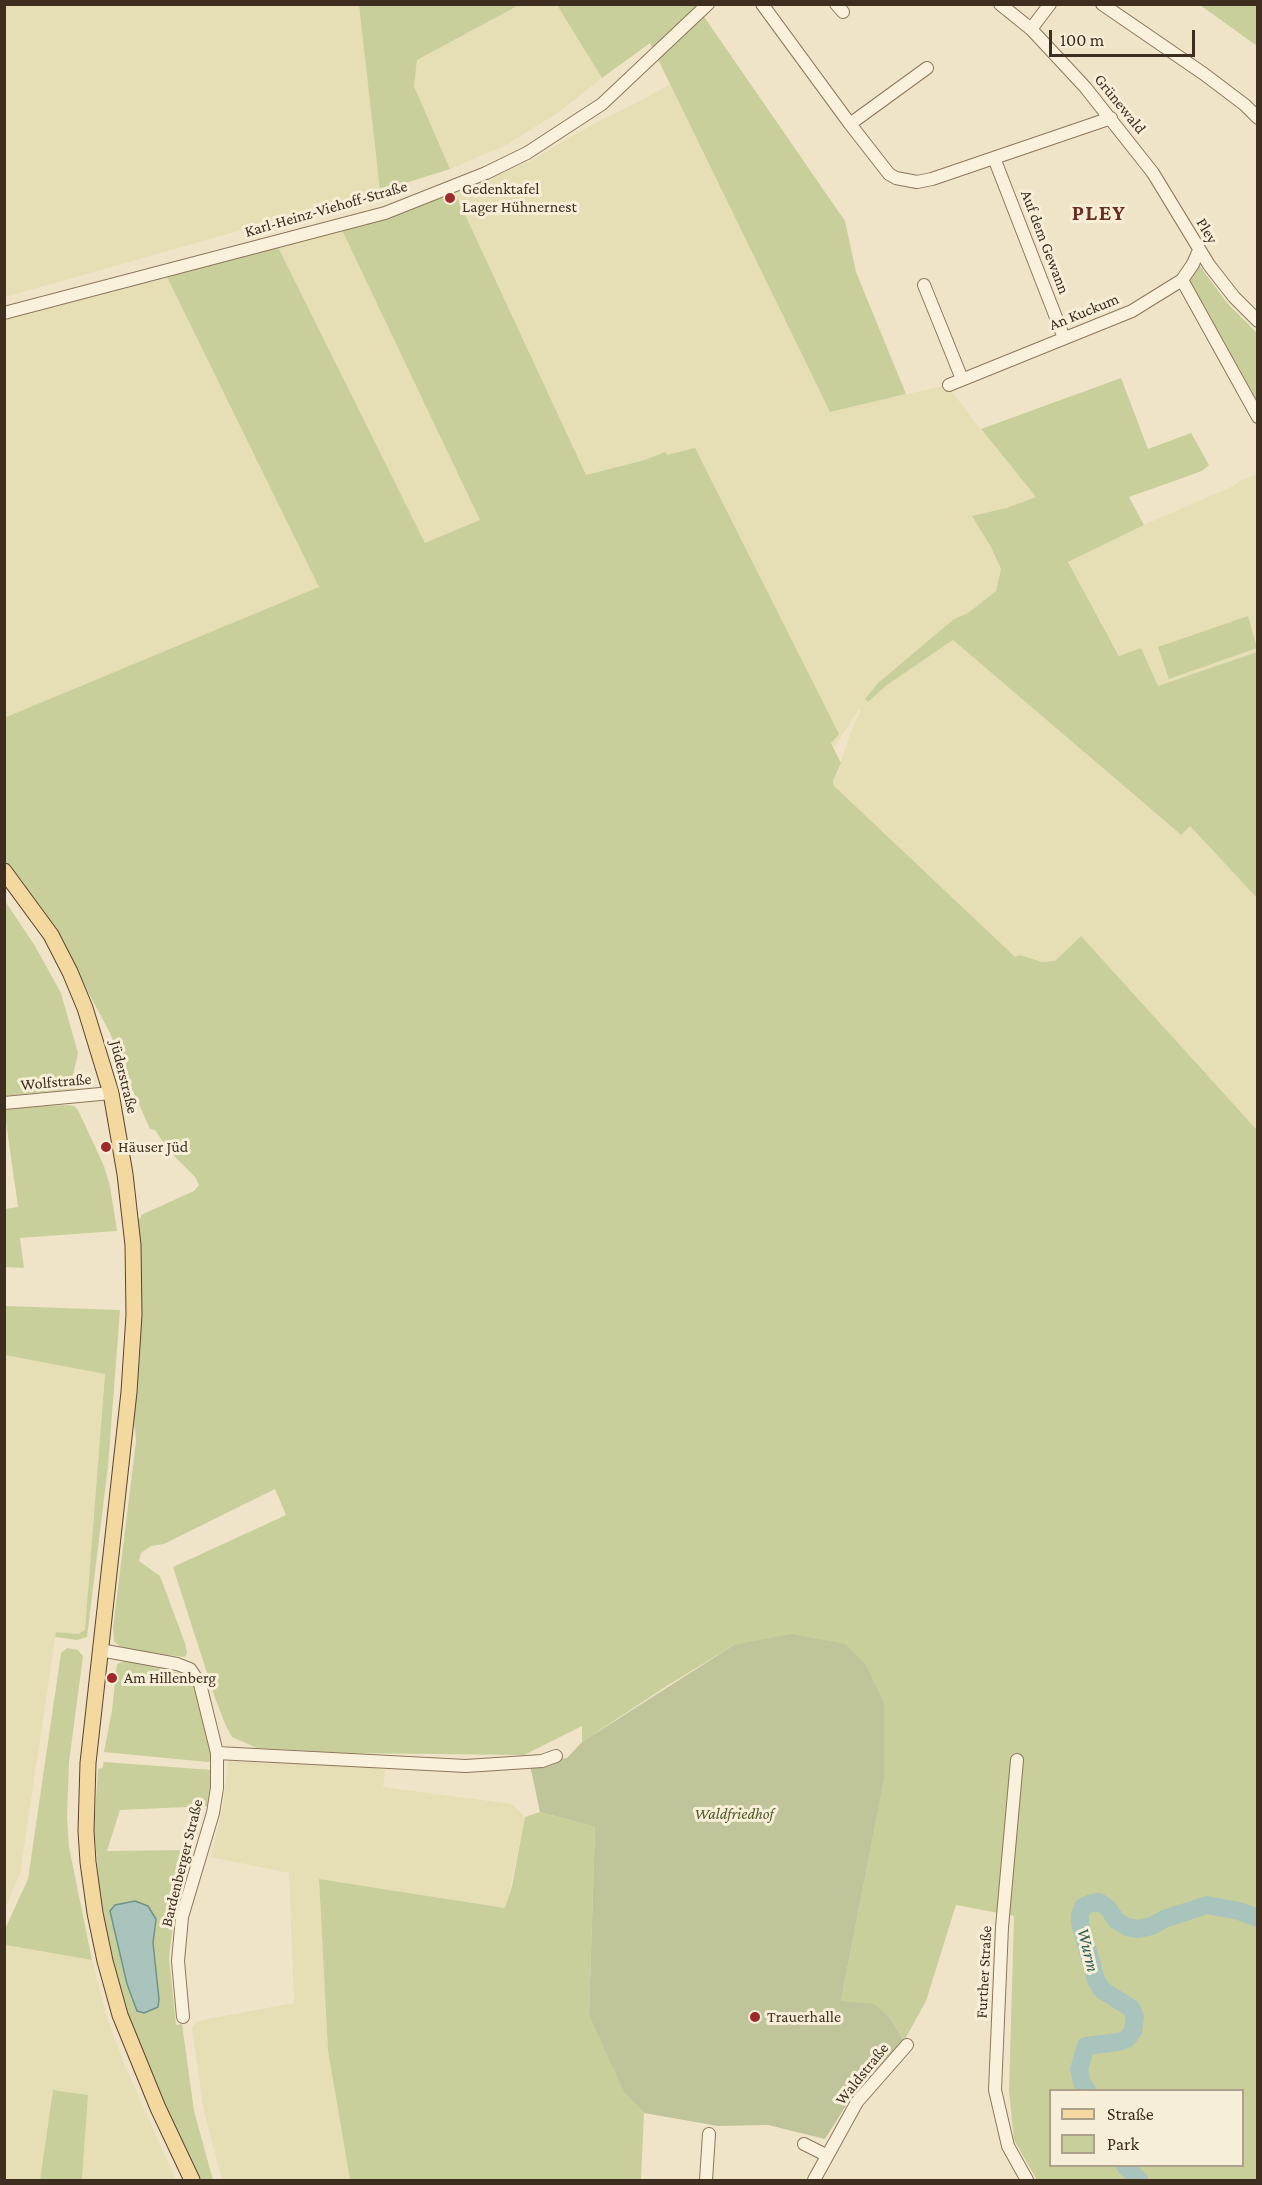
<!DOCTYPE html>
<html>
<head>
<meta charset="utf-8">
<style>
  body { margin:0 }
  #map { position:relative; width:1262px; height:2185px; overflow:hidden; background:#f0e4c8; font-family:"Crimson Pro",serif }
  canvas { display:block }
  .frame { position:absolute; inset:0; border:6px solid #3d2e20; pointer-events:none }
  .legend { position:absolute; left:1049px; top:2089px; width:195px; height:78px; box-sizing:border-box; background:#f7eed8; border:2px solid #ada18e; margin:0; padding:8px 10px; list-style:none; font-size:18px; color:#3d2e20 }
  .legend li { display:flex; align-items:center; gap:12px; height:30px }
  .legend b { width:30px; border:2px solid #ada18e }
  .scale { position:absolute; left:1049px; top:30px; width:146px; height:27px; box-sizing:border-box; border:3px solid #3d2e20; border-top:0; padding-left:8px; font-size:18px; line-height:21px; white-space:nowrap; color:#3d2e20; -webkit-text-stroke:4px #f7eed8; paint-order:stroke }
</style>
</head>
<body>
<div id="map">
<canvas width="1262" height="2185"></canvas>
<div class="frame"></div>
<ul class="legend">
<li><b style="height:8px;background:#f3d9a0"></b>Straße</li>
<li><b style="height:16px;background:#c9cf9b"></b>Park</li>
</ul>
<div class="scale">100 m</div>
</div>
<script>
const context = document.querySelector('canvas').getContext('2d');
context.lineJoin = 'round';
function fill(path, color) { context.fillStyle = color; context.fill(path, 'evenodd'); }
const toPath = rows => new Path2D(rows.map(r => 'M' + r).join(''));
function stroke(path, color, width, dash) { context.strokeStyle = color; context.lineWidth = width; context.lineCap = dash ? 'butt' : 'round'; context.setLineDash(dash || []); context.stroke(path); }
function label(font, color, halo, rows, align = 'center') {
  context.font = font + ' "Crimson Pro",serif'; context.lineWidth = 6; context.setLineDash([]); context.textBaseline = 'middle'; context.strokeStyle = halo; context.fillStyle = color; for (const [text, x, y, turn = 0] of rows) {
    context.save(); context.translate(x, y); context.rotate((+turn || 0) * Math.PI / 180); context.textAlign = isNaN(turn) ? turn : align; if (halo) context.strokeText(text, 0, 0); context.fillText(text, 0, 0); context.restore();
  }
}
fill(toPath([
  [519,4,557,5,602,78,559,112,506,145,450,169,414,85,417,60],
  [5,5,359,5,380,191,5,297],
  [670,84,830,412,947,385,981,430,1036,497,1006,508,973,516,991,547,1001,569,996,591,968,613,954,619,878,683,865,699,868,702,887,685,953,640,1180,835,1190,826,1257,898,1257,1130,1081,936,1055,961,1042,962,1020,955,1010,959,835,790,833,781,838,772,850,734,861,710,859,709,834,747,782,662,589,482,455,193,531,161,579,132,642,100],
  [341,228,483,523,426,545,278,247],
  [167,277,320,588,5,720,5,320],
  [1257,474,1257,652,1158,686,1141,648,1120,656,1068,562,1144,525,1233,486,1240,481],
  [5,1355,105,1373,85,1629,79,1634,56,1632,20,1874,5,1908],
  [228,1761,372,1767,385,1770,383,1787,512,1804,525,1817,506,1908,319,1879,328,2051,350,2180,222,2180,204,2112,192,2028,197,2021,294,2003,289,1873,211,1857,223,1805],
  [4,1945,92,1960,107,2018,125,2066,176,2180,82,2180,88,2095,53,2090,40,2180,5,2180]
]), '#e6deb5');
fill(toPath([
  [359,5,519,5,417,60,414,86,450,169,380,191],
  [557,5,696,5,845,221,856,272,906,394,830,412,650,43,602,78],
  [1200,5,1257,5,1257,46],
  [455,193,586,475,645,460,665,452,667,455,695,448,839,734,831,743,841,763,833,781,834,786,1015,957,1020,955,1042,962,1055,961,1081,936,1257,1130,1257,2180,1037,2180,1014,2140,1009,2091,1014,1916,956,1905,926,2001,904,2041,890,2018,841,2001,884,1778,884,1704,734,1645,665,1687,582,1742,582,1726,524,1755,346,1753,257,1748,232,1737,226,1726,215,1698,173,1567,286,1515,275,1489,164,1544,151,1546,141,1553,139,1561,160,1576,185,1643,187,1653,185,1657,124,1650,114,1641,113,1628,136,1441,132,1400,131,1339,138,1219,141,1218,141,1215,194,1191,199,1185,195,1177,170,1152,155,1130,150,1129,129,1082,110,1033,56,932,5,860,4,718,319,587,167,277,278,247,425,543,480,520,341,228],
  [1050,2090,1242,2090,1242,2166,1050,2166],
  [1199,265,1228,304,1257,333,1257,409,1188,281],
  [1121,378,1148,449,1191,433,1209,465,1202,471,1129,497,1144,525,1068,562,1119,656,1141,648,1158,686,1257,652,1257,898,1190,826,1181,835,953,640,887,685,868,702,865,699,878,683,954,619,968,613,996,591,1001,569,991,547,972,516,1006,508,1036,497,981,429],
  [1248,616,1257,648,1169,679,1158,647],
  [5,901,35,946,61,993,78,1053,73,1075,73,1089,5,1096],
  [68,1105,74,1106,78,1110,104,1166,110,1186,117,1231,20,1238,24,1268,5,1267,5,1209,18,1207,4,1108],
  [5,1306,120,1310,108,1466,87,1637,77,1640,55,1637,56,1632,79,1634,85,1629,105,1374,5,1355],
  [67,1648,78,1650,83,1656,69,1762,67,1818,69,1847,92,1960,5,1945,5,1929,28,1879,61,1653],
  [128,1660,187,1675,194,1687,213,1760,208,1762,104,1752,112,1710,117,1664],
  [104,1762,212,1770,210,1806,120,1810,107,1851,192,1850,174,1916,169,1958,176,2025,182,2024,194,2111,213,2180,200,2180,164,2105,127,2014,112,1962,102,1911,94,1830,98,1769,102,1768],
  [540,1812,595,1827,589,2016,624,2091,644,2113,641,2180,350,2180,328,2051,319,1879,505,1908,512,1886,525,1817],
  [53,2090,88,2095,82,2180,40,2180]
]), '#c9cf9b');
fill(toPath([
  [791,1634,845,1644,866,1665,884,1704,884,1779,841,2001,874,2004,890,2018,904,2041,847,2104,825,2139,768,2125,718,2126,644,2113,624,2092,589,2016,595,1827,540,1812,530,1765,567,1758,582,1742,734,1645]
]), '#bfc49a');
const water = toPath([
  [135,1901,148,1906,156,1919,153,1943,159,1999,158,2007,144,2013,137,2011,127,1984,110,1911,115,1905,135,1901]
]);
fill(water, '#a9c4bc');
stroke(water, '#6f938a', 1.5);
stroke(toPath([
  [1087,2090,1082,2083,1079,2069,1086,2046,1118,2042,1127,2039,1133,2031,1135,2017,1131,2008,1102,1990,1096,1980,1080,1923,1080,1915,1083,1907,1091,1903,1099,1902,1108,1908,1116,1920,1127,1927,1139,1929,1152,1926,1164,1919,1207,1905,1239,1911,1258,1918],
  [1125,2166,1139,2180]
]), '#a9c4bc', 18);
const minor = toPath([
  [762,4,850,124,889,174,896,178,917,182,932,179,1111,118],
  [836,4,843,12],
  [1000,4,1031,29,1085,87,1153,173,1209,265,1234,297,1258,321],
  [1102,4,1204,74,1245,105,1258,118],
  [1031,29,1050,4],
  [850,124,927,68],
  [994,158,1064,338],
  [1182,280,1258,417],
  [924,285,962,379],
  [4,313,385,213,486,173,527,153,602,104,708,4],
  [949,385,1132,311,1182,280,1193,264,1199,250],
  [4,1103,111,1093],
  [100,1650,177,1664,190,1669,200,1684,217,1753,217,1788,213,1813,182,1917,178,1961,183,2017],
  [217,1753,466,1766,542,1761,556,1756],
  [1017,1760,1002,1927,995,2090,1008,2146,1027,2180],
  [804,2144,826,2155],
  [706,2180,709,2134],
  [814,2180,857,2102,907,2045]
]);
const major = toPath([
  [4,871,51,935,70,972,85,1008,111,1093,125,1174,133,1245,134,1315,129,1392,88,1763,86,1831,88,1862,95,1913,105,1961,120,2015,158,2108,192,2180]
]);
stroke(minor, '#8d765c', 14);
stroke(major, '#5b4430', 17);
stroke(minor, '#faf1dc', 12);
stroke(major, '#f3d9a0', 15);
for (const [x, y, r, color] of [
  [450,198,6,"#9e2a2b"],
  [106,1147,6,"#9e2a2b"],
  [112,1678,6,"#9e2a2b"],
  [755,2017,6,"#9e2a2b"]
]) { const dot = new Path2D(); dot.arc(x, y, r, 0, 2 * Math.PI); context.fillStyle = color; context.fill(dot); stroke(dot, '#f7eed8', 2); }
label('16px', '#3d2e20', '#f7eed8', [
  ["Grünewald",1120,104,51],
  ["Karl-Heinz-Viehoff-Straße",326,209,-16],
  ["Pley",1207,231,59],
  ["Auf dem Gewann",1045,242,69],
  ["An Kuckum",1084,312,-22],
  ["Jüderstraße",124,1077,76],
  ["Wolfstraße",56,1082,-5],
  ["Bardenberger Straße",182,1863,-76],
  ["Further Straße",984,1972,-87],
  ["Waldstraße",862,2074,-51]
]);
label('16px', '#3d2e20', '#f7eed8', [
  ["Gedenktafel",462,189],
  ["Lager Hühnernest",462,207],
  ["Häuser Jüd",118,1147],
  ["Am Hillenberg",124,1678],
  ["Trauerhalle",767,2017]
], 'left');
label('italic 16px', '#4d5a26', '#f7eed8', [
  ["Waldfriedhof",734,1814]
]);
label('italic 18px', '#2f5d5a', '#f7eed8', [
  ["Wurm",1088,1950,76]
]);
context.letterSpacing = '1.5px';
label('bold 22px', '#6b2e1e', '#f7eed8', [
  ["PLEY",1099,213]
]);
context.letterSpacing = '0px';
</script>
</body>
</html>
